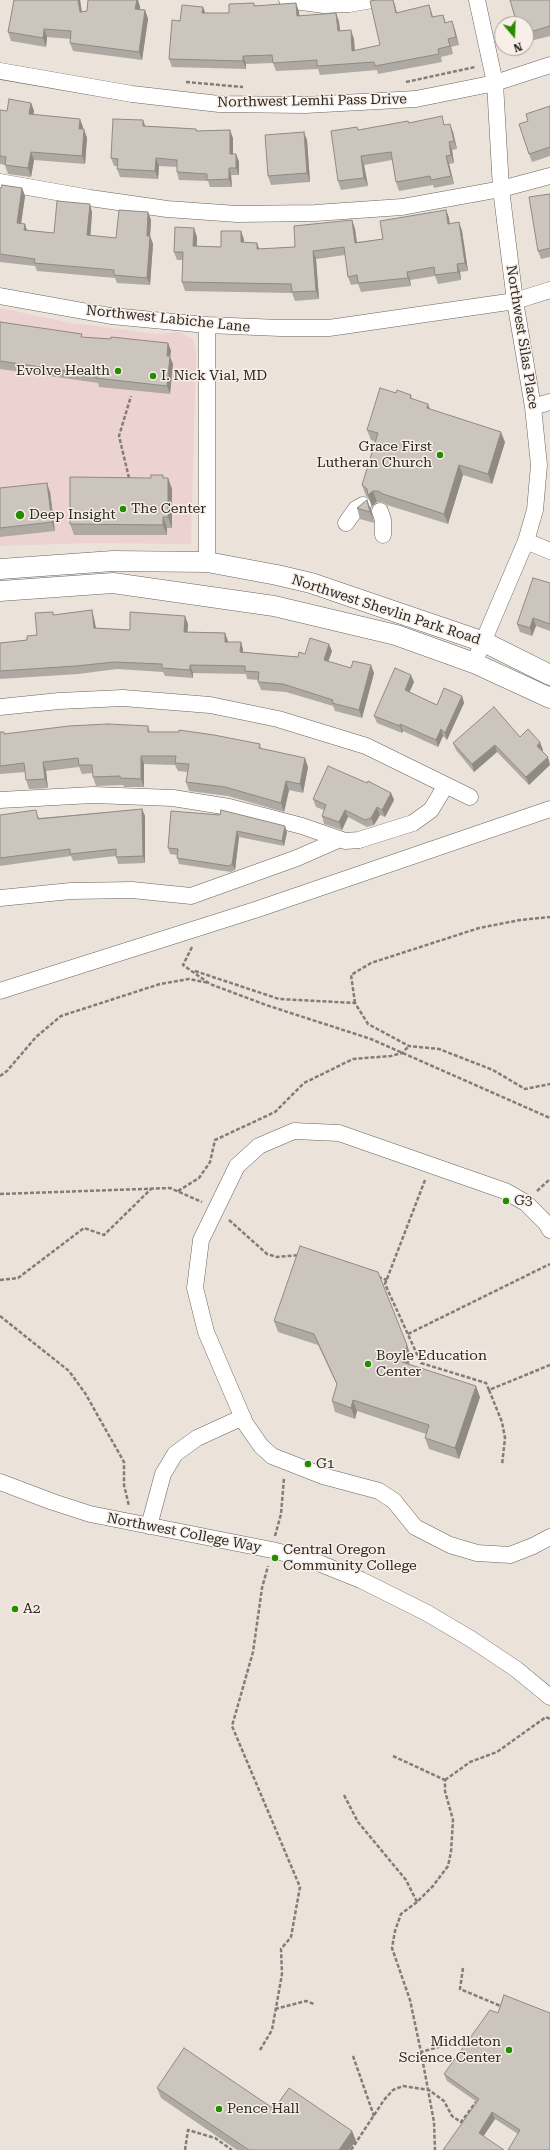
<!DOCTYPE html>
<html>
<head>
<meta charset="utf-8">
<style>
  body { margin:0 }
  #map { position:relative; width:550px; height:2150px; overflow:hidden; background:#ebe2da; font-family:"Roboto Serif",serif }
  canvas { display:block }
  .north { position:absolute; left:494px; top:16px; width:40px; height:40px; box-sizing:border-box; background:#f8efe8; border:1px solid #a69f9a; border-radius:50%; rotate:161deg; font-size:11px; font-weight:700; line-height:16px; text-align:center; color:#2b2825 }
  .north::after { content:''; display:block; margin:auto; width:14px; height:18px; background:#278b00; clip-path:polygon(50% 0,100% 100%,50% 72%,0 100%) }
</style>
</head>
<body>
<div id="map">
<canvas width="550" height="2150"></canvas>
<div class="north">N</div>
</div>
<script>
const context = document.querySelector('canvas').getContext('2d');
context.lineJoin = 'round';
function fill(path, color) { context.fillStyle = color; context.fill(path, 'evenodd'); }
const toPath = rows => new Path2D(rows.map(r => 'M' + r).join(''));
function stroke(path, color, width, dash) { context.strokeStyle = color; context.lineWidth = width; context.lineCap = dash ? 'butt' : 'round'; context.setLineDash(dash || []); context.stroke(path); }
function label(font, color, halo, rows, align = 'center') {
  context.font = font + ' "Roboto Serif",serif'; context.lineWidth = 3; context.setLineDash([]); context.textBaseline = 'middle'; context.strokeStyle = halo; context.fillStyle = color; for (const [text, x, y, turn = 0] of rows) {
    context.save(); context.translate(x, y); context.rotate((+turn || 0) * Math.PI / 180); context.textAlign = isNaN(turn) ? turn : align; if (halo) context.strokeText(text, 0, 0); context.fillText(text, 0, 0); context.restore();
  }
}
fill(toPath([
  [0,308,71,323,158,334,180,332,193,339,196,352,191,544,89,543,0,546]
]), '#edd2d2');
const minor = toPath([
  [287,0,324,5,349,4,372,0],
  [0,71,132,94,219,104,305,105,416,99,495,83,550,65],
  [0,182,90,198,167,209,237,214,315,213,402,207,501,189,550,176],
  [0,296,111,316,207,325,280,328,329,328,515,301,550,290],
  [533,407,550,402],
  [380,511,383,520,383,535],
  [346,523,356,509,363,505],
  [526,541,550,551],
  [207,562,207,325],
  [474,663,526,541,535,510,539,465,533,407,515,301,501,189,495,83,477,0],
  [0,707,59,701,123,698,210,705,278,719,366,746,470,797],
  [0,800,93,795,173,798,229,807,302,826,345,841,359,840,413,823,431,810,446,785],
  [0,898,71,891,132,890,191,896,297,858,338,840],
  [0,991,258,909,550,809],
  [550,1230,546,1223,526,1203,505,1191,339,1133,294,1131,259,1146,237,1166,201,1240,195,1288,206,1332,245,1423,261,1446,272,1456,323,1476,379,1491,394,1501,415,1527,450,1545,477,1553,510,1555,533,1546,550,1537],
  [0,1482,53,1502,90,1514,272,1550,311,1560,361,1580,427,1613,471,1639,516,1669,550,1697],
  [149,1526,163,1474,175,1454,197,1438,243,1417]
]);
const major = toPath([
  [0,569,113,561,207,562,277,575,311,583,484,642,550,675],
  [0,591,113,583,274,606,396,635,474,663,550,698]
]);
stroke(minor, '#6b635d', 17);
stroke(major, '#6b635d', 21);
stroke(toPath([
  [186,82,243,87],
  [406,82,475,67],
  [129,478,119,436,131,396],
  [192,947,183,965,210,984,266,1005,371,1039,550,1118],
  [195,971,279,999,355,1003,368,1024,409,1046,439,1049,493,1070,525,1089,550,1084],
  [355,1003,351,975,371,963,479,928,520,920,550,917],
  [0,1076,7,1071,36,1037,61,1016,160,984,189,979,209,983],
  [425,1180,385,1284,421,1363,486,1383,489,1390,550,1365],
  [178,1191,199,1178,210,1162,215,1140,275,1112,304,1083,353,1059,391,1056,402,1053,409,1046],
  [537,1191,550,1179],
  [0,1194,170,1188,202,1202],
  [229,1220,267,1254,277,1257,299,1255],
  [378,1277,387,1280],
  [0,1280,18,1278,84,1228,104,1235,151,1189],
  [0,1316,69,1371,85,1393,124,1462,124,1485,129,1506],
  [408,1334,550,1264],
  [489,1390,502,1422,505,1438,502,1465],
  [275,1536,281,1514,284,1478],
  [393,1756,445,1780],
  [445,1780,470,1762,497,1752,546,1717,550,1719],
  [344,1795,358,1822,406,1880,417,1902,433,1886,448,1866,451,1852,453,1820,445,1791,445,1780],
  [417,1902,401,1914,395,1931,392,1948,410,2000,421,2052,449,2044],
  [463,1968,460,1989,503,2007],
  [275,2009,306,2001,314,2004],
  [260,2050,272,2030,282,1974,281,1949,291,1937,300,1887,232,1726,253,1652,262,1588,268,1566],
  [421,2052,434,2122,435,2150],
  [353,2056,374,2116],
  [185,2150,188,2130,215,2138,232,2150],
  [351,2150,384,2100,393,2090,403,2086,429,2090,444,2101,452,2116,461,2122,476,2102]
]), '#837d78', 2.5, [4, 2]);
stroke(minor, '#fff', 16);
stroke(major, '#fff', 20);
fill(toPath([
  [14,0,80,0,82,12,87,11,88,0,138,0,140,7,140,9,145,10,148,19,142,60,73,51,70,43,71,39,47,37,46,47,11,41,8,32],
  [375,0,393,0,397,13,429,5,433,17,443,15,446,23,455,30,459,45,451,47,453,54,441,57,442,62,378,74,377,70,320,75,318,69,276,71,273,63,246,64,246,69,172,67,169,59,180,21,203,7,205,13,229,13,254,3,255,6,296,3,299,12,299,16,336,13,339,22,340,31,354,39,355,51,380,45],
  [550,0,550,36,526,42,526,24],
  [31,103,34,111,33,115,83,127,83,129,87,138,85,164,34,160,31,177,8,174,5,165,0,164,0,110,7,111],
  [550,106,550,156,532,162,529,154,528,121],
  [409,123,445,125,453,132,457,149,452,150,454,163,449,164,454,184,434,188,433,185,399,191,396,182,392,160,364,165,368,186,341,190,338,181,358,130],
  [145,126,196,129,197,131,233,138,233,154,236,154,239,162,239,175,231,175,232,187,210,187,208,181,179,180,177,172,177,167,159,166,158,179,120,177,117,169,117,166,114,166,111,158],
  [307,140,310,182,271,185,268,176],
  [0,188,22,188,25,196,21,224,25,224,27,230,54,233,92,212,90,236,116,238,148,212,151,220,150,236,153,244,150,285,117,283,115,278,37,271,35,266,0,262],
  [550,194,550,257,541,259,538,251],
  [446,210,449,218,449,224,459,222,462,231,468,271,460,272,461,280,438,284,435,276,410,280,411,286,361,292,358,284,351,285,348,277,345,255,316,259,319,299,295,301,292,293,185,291,182,282,183,260,177,260,174,252,197,237,197,246,221,247,241,231,244,240,244,242,257,243,259,249,295,247,352,220,355,229,357,242,383,239],
  [0,322,83,337,168,343,171,351,170,357,173,364,170,394,99,387,98,383,0,369],
  [396,393,411,395,412,399,430,409,505,442,492,484,463,475,448,524,387,505,382,502,377,502,372,506,370,499,366,496,362,485,376,442,371,440,367,430],
  [164,478,168,478,172,489,172,528,167,528,167,535,74,535,70,524],
  [0,488,50,492,55,531,0,537],
  [367,500,371,510,374,523,360,519,357,508],
  [550,583,550,631,536,626,532,636,520,632,517,624],
  [54,615,94,618,96,628,130,630,188,624,187,632,225,633,228,642,241,642,243,650,243,652,298,657,305,654,332,651,328,662,351,668,374,673,362,718,335,711,333,706,286,692,261,690,258,682,258,680,247,679,246,674,193,673,193,678,165,676,163,672,117,669,78,674,0,679,0,643,27,640,37,635],
  [414,682,409,692,437,705,462,696,464,703,447,740,443,736,438,747,403,731,402,733,377,723,374,716],
  [148,726,150,732,260,744,261,749,308,767,303,793,289,790,284,812,228,796,189,791,186,782,188,772,178,771,175,765,144,764,144,787,124,787,123,785,96,786,93,777,93,773,82,774,79,767,46,771,48,788,29,789,26,780,25,772,0,774,0,732,5,734],
  [520,737,543,750,542,751,529,785,497,752,474,772,456,750,453,743],
  [367,783,391,793,394,800,385,817,380,815,374,825,367,827,348,817,342,830,324,824,322,816,324,810,316,807,313,799],
  [142,809,145,816,145,863,118,864,116,856,73,861,71,856,0,866,0,815,39,817,39,818],
  [171,811,287,832,284,846,239,837,235,870,231,872,179,864,177,858,177,855,170,854,168,848],
  [274,1321,411,1356,409,1364,480,1397,459,1459,429,1449,425,1438,426,1434,357,1411,355,1419,335,1412,332,1401,337,1385,318,1345,278,1332],
  [498,2013,550,2150,518,2134,495,2119,483,2136,443,2150,477,2102,447,2081,444,2074],
  [157,2088,274,2109,352,2131,356,2141,349,2150,237,2150,161,2098]
]), '#afa9a3');
fill(toPath([
  [78,0,80,0,83,20,80,12],
  [137,0,138,0,140,7,139,17,135,9],
  [393,0,395,5,399,22,396,13],
  [296,3,299,12,300,25,297,16],
  [429,5,432,14,435,26,432,17],
  [203,7,206,15,202,13],
  [145,10,148,19,142,60,139,52],
  [336,13,339,22,341,40,338,31],
  [452,21,455,30,459,45,456,37],
  [44,29,47,37,46,47,43,38],
  [351,30,354,39,355,60,352,51],
  [448,39,451,47,453,54,450,46],
  [243,56,246,64,246,69,243,61],
  [31,103,34,111,32,123,29,114],
  [80,119,83,127,82,137,79,129],
  [143,120,146,128,143,126],
  [450,124,453,132,457,149,454,141],
  [84,129,87,138,85,164,82,156],
  [230,130,233,138,233,162,230,154],
  [304,132,307,140,310,182,307,173],
  [449,142,452,150,454,163,451,155],
  [31,152,34,160,31,177,28,168],
  [236,154,239,162,239,175,236,168],
  [361,156,364,165,368,186,364,178],
  [446,156,449,164,454,184,451,176],
  [156,158,159,166,158,179,155,171],
  [229,168,231,175,232,187,229,179],
  [22,188,25,196,20,231,17,223],
  [90,204,92,212,90,243,87,235],
  [446,210,449,218,451,232,448,224],
  [148,212,151,220,150,237,150,236,153,244,150,285,147,278,147,236],
  [352,220,355,229,358,251,355,243],
  [459,222,462,231,468,271,465,263],
  [25,224,27,232,24,230],
  [194,228,197,237,196,255,193,246],
  [241,231,244,240,244,251,241,242],
  [257,243,260,251,257,249],
  [313,251,316,259,319,299,316,291],
  [457,264,460,272,461,280,458,272],
  [407,272,410,280,411,286,408,278],
  [168,343,171,351,170,357,173,364,170,394,167,386,167,356],
  [428,404,432,414,427,408],
  [501,432,505,442,492,484,488,474],
  [459,465,463,475,448,524,444,514],
  [168,478,172,489,172,528,168,517],
  [47,483,50,492,55,531,52,522],
  [373,491,377,502,372,506,368,495],
  [367,500,371,510,374,523,370,512],
  [163,517,167,528,167,535,163,525],
  [92,610,94,618,97,635,94,628],
  [185,616,188,624,187,640,184,632],
  [533,618,536,626,532,636,530,628],
  [225,633,228,641,228,650,225,642],
  [241,642,243,650,243,660,240,652],
  [329,644,332,651,326,668,324,660],
  [190,665,193,673,193,678,190,670],
  [371,665,374,673,362,718,359,710],
  [411,675,414,682,407,698,405,690],
  [462,696,464,703,447,740,445,733],
  [400,724,403,731,402,733,400,726],
  [441,729,443,736,438,747,436,740],
  [540,742,543,750,540,753,537,746],
  [495,745,497,752,474,772,472,764],
  [141,756,144,764,144,787,141,779],
  [548,757,550,765,529,785,526,777],
  [305,758,308,767,303,793,300,784],
  [43,762,46,771,48,788,45,779],
  [286,781,289,790,284,812,281,803],
  [391,793,394,800,385,817,382,810],
  [377,807,380,815,374,825,371,818],
  [142,809,145,816,145,863,143,856],
  [345,810,348,817,342,830,339,822],
  [285,826,287,832,284,846,282,841],
  [237,831,239,837,235,870,232,864],
  [407,1345,411,1356,406,1373,402,1362],
  [476,1386,480,1397,459,1459,455,1448],
  [353,1400,357,1411,355,1419,351,1408],
  [492,2112,495,2119,481,2140,479,2133],
  [352,2131,356,2141,349,2150,339,2150]
]), '#8f8a84');
const building = toPath([
  [14,0,78,0,80,12,87,11,88,0,137,0,135,9,145,10,139,52,70,43,71,31,44,29,43,38,8,32,14,0],
  [375,0,393,0,396,13,429,5,432,17,443,15,445,23,452,21,456,37,448,39,450,46,438,49,439,54,375,66,374,62,317,66,317,60,273,63,272,55,243,56,243,61,169,59,172,20,180,21,182,5,203,7,202,13,229,13,229,4,254,3,254,6,296,3,297,16,336,13,338,31,351,30,352,51,380,45,370,1,375,0],
  [510,0,550,0,550,26,526,33,526,24,517,24,510,0],
  [9,99,31,103,29,114,80,119,79,129,84,129,82,156,31,152,28,168,5,165,6,157,0,156,0,110,7,111,9,99],
  [550,106,550,147,529,154,519,124,528,121,526,114,550,106],
  [442,116,444,125,450,124,454,141,449,142,451,155,446,156,451,176,431,180,430,176,396,182,391,152,361,156,364,178,338,181,331,131,357,127,358,130,408,121,409,123,442,116],
  [113,119,143,120,143,126,196,129,196,131,230,130,230,154,236,154,236,168,229,168,229,179,207,180,207,174,177,172,177,160,156,158,155,171,117,169,118,159,111,158,113,119],
  [304,132,307,173,268,176,265,135,304,132],
  [2,185,22,188,17,223,25,224,24,230,54,233,57,201,90,204,87,235,116,238,119,210,148,212,147,236,150,236,147,278,114,275,114,270,34,263,35,259,0,254,0,188,1,188,2,185],
  [550,194,550,248,538,251,529,197,550,194],
  [446,210,448,224,459,222,465,263,457,264,458,272,435,275,434,267,407,272,408,278,358,283,357,275,348,277,344,247,313,251,316,291,292,292,291,284,182,282,183,252,174,252,175,227,194,228,193,246,221,247,221,231,241,231,241,242,257,243,257,249,295,247,294,226,352,220,355,243,383,239,380,221,446,210],
  [0,322,82,334,81,337,111,339,111,337,168,343,167,356,170,356,167,386,96,378,96,375,0,361,0,322],
  [380,388,396,393,397,390,411,395,410,398,428,404,427,408,501,432,488,474,459,465,444,514,383,494,378,491,373,491,368,495,367,489,362,485,378,433,367,430,380,388],
  [151,475,163,475,163,478,168,478,168,517,163,517,163,525,70,524,70,477,151,478,151,475],
  [47,483,52,522,0,528,0,488,47,483],
  [367,500,370,512,357,508,367,500],
  [533,578,550,583,550,624,533,618,530,628,517,624,533,578],
  [92,610,94,628,130,630,130,612,185,616,184,632,225,633,225,642,241,642,240,652,298,657,299,652,305,654,310,638,329,644,324,660,351,668,353,661,371,665,359,710,332,703,333,700,283,684,258,682,259,672,245,671,245,666,190,665,190,670,162,668,162,664,114,662,76,666,0,671,0,643,27,640,27,636,37,635,35,613,53,612,53,615,92,610],
  [395,668,411,675,405,690,437,705,444,688,462,696,445,733,441,729,436,740,400,724,400,726,374,716,395,668],
  [494,707,520,737,528,729,540,742,537,746,548,757,526,777,495,745,472,764,453,743,494,707],
  [108,724,148,726,148,732,179,732,179,730,214,735,260,744,259,748,305,758,300,784,286,781,281,803,225,787,186,782,189,764,175,763,176,756,141,756,141,779,120,778,120,776,93,777,92,765,79,765,78,758,43,762,45,779,26,780,24,763,0,766,0,732,4,732,4,734,69,726,108,724],
  [328,766,367,783,368,781,391,793,382,810,377,807,371,818,365,820,345,810,339,822,322,816,326,805,313,799,328,766],
  [142,809,143,856,116,857,116,849,70,854,70,849,0,858,0,815,36,810,38,819,142,809],
  [221,810,285,826,282,841,237,831,232,864,229,866,177,858,178,849,168,848,171,811,220,815,221,810],
  [300,1246,378,1272,407,1345,402,1362,476,1386,455,1448,425,1438,429,1425,353,1400,351,1408,332,1401,337,1384,314,1334,274,1321,300,1246],
  [504,1995,550,2013,550,2150,508,2150,520,2130,492,2112,479,2133,504,2150,443,2150,479,2099,444,2074,490,2010,498,2013,504,1995],
  [184,2048,274,2109,289,2088,352,2131,339,2150,249,2150,157,2088,184,2048]
]);
fill(building, '#ccc5bd');
stroke(building, '#8f8a84', 1);
for (const [x, y, r, color] of [
  [118,371,4,"#278b00"],
  [153,376,4,"#278b00"],
  [440,455,4,"#278b00"],
  [123,509,4,"#278b00"],
  [20,515,5,"#278b00"],
  [506,1201,4,"#278b00"],
  [368,1364,4,"#278b00"],
  [308,1464,4,"#278b00"],
  [275,1558,4,"#278b00"],
  [15,1609,4,"#278b00"],
  [509,2050,4,"#278b00"],
  [219,2109,4,"#278b00"]
]) { const dot = new Path2D(); dot.arc(x, y, r, 0, 2 * Math.PI); context.fillStyle = color; context.fill(dot); stroke(dot, '#f8efe8', 1.5); }
label('14px', '#2b2825', '#f8efe8', [
  ["Northwest Lemhi Pass Drive",312,101,-1],
  ["Northwest Labiche Lane",168,319,6],
  ["Northwest Silas Place",522,337,81],
  ["Northwest Shevlin Park Road",386,610,18],
  ["Northwest College Way",184,1533,11]
]);
label('14px', '#2b2825', '#f8efe8', [
  ["Evolve Health",110,371,"right"],
  ["I. Nick Vial, MD",161,376],
  ["Grace First",432,447,"right"],
  ["Lutheran Church",432,463,"right"],
  ["The Center",131,509],
  ["Deep Insight",29,515],
  ["G3",514,1201],
  ["Boyle Education",376,1356],
  ["Center",376,1372],
  ["G1",316,1464],
  ["Central Oregon",283,1550],
  ["Community College",283,1566],
  ["A2",23,1609],
  ["Middleton",501,2042,"right"],
  ["Science Center",501,2058,"right"],
  ["Pence Hall",227,2109]
], 'left');
</script>
</body>
</html>
